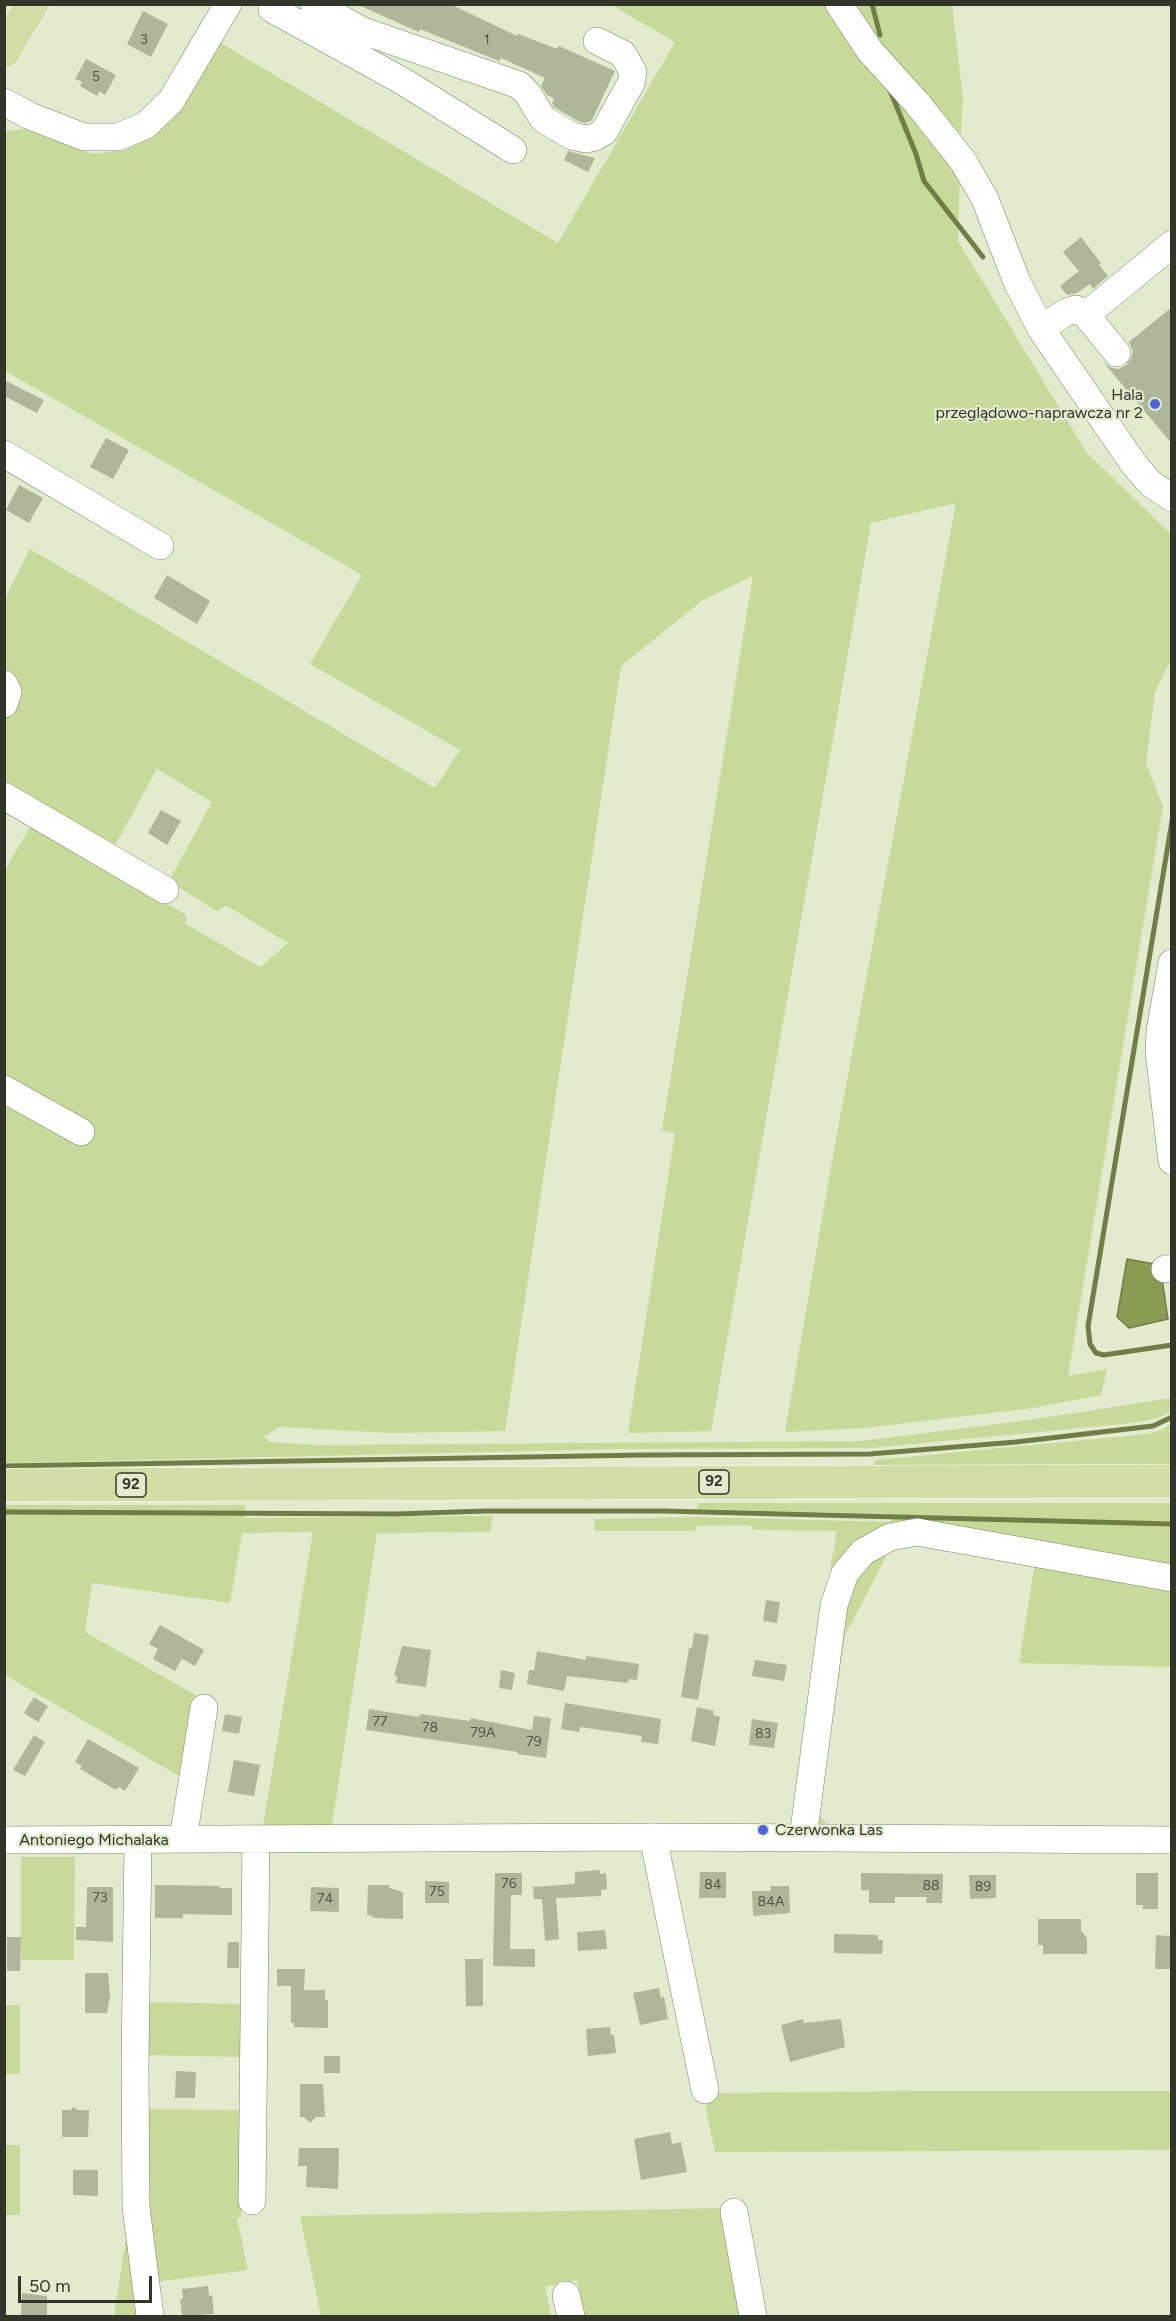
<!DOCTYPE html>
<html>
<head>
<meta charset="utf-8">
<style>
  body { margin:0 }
  #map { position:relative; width:1176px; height:2321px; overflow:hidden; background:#e2ebce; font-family:Figtree,sans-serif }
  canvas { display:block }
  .frame { position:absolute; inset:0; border:6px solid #32352a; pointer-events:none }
  .scale { position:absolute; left:18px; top:2276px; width:134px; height:27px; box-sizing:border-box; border:3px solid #32352a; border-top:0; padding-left:8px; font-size:18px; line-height:21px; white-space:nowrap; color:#32352a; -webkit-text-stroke:4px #e2ebce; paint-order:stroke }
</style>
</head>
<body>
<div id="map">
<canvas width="1176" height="2321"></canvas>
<div class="frame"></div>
<div class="scale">50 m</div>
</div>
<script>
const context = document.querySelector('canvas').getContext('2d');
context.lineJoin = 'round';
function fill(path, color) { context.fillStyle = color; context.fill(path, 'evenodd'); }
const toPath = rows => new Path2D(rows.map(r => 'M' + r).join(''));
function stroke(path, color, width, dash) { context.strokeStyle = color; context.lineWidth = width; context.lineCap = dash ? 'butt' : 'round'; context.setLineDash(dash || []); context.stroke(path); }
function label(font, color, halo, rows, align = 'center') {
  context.font = font + ' Figtree,sans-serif'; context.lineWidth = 4.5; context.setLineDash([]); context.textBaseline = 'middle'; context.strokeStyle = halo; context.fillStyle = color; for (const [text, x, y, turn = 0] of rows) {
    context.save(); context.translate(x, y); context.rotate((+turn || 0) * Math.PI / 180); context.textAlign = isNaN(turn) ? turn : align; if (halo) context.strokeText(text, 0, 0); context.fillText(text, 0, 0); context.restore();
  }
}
fill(toPath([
  [611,5,831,5,960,165,958,241,1087,453,1171,534,1171,660,1155,692,1146,764,1163,806,1068,1376,1107,1369,1101,1395,1033,1408,865,1428,785,1432,835,1144,956,503,871,523,711,1431,628,1433,675,1133,662,1130,753,576,703,600,621,666,505,1431,392,1433,279,1427,264,1437,270,1442,317,1445,862,1441,1036,1419,1171,1398,1171,1412,1157,1418,1133,1423,871,1448,623,1449,5,1463,5,870,32,824,186,915,186,924,260,967,288,943,227,906,216,911,169,881,212,802,157,769,114,847,5,785,4,718,11,707,5,677,5,598,30,549,435,788,460,750,310,664,362,575,5,371,5,131,26,129,93,154,127,149,149,138,173,119,219,42,558,243,675,42],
  [849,5,952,5,963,98,961,134,867,30],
  [1171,1424,1171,1465,873,1467,875,1460,1147,1434,1164,1429],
  [698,1503,1171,1503,1171,1572,1035,1547,857,1544,830,1570,837,1531,754,1530,750,1525,696,1526,695,1531,594,1531,595,1519,697,1517,891,1522,891,1514,697,1509],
  [5,1505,245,1505,245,1518,493,1516,490,1532,377,1533,331,1831,262,1831,313,1532,242,1533,230,1603,92,1583,85,1632,199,1697,184,1779,5,1675],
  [883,1544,886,1557,845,1635,819,1814,831,1830,815,1825,848,1584],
  [1036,1557,1171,1582,1171,1667,1019,1663],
  [21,1857,75,1857,74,1960,21,1960],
  [144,2002,243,2004,242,2057,145,2055],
  [5,2005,20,2005,20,2074,5,2074],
  [915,2091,1171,2091,1171,2150,715,2152,706,2110,708,2097,720,2093],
  [144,2109,242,2110,241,2218,237,2218,248,2270,155,2282,143,2184],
  [5,2145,20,2145,20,2215,5,2215],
  [727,2208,748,2316,585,2316,577,2280,545,2287,551,2316,321,2316,300,2216],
  [127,2233,139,2316,114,2316]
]), '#c7da99');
const water = toPath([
  [1127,1259,1160,1265,1168,1319,1129,1328,1117,1317,1127,1259]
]);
fill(water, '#8a9c53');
stroke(water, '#707d47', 1.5);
stroke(toPath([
  [872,4,880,35],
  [889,88,916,154,924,181,983,257],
  [1172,821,1088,1326,1090,1344,1096,1353,1104,1355,1172,1345],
  [4,1466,643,1455,870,1454,1016,1442,1153,1426,1172,1417],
  [4,1512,397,1514,485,1511,664,1511,1172,1524]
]), '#707d47', 5);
fill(toPath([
  [356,4,450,4,517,36,518,34,557,49,559,46,615,71,592,120,586,123,578,121,554,107,552,103,554,98,547,95,541,86,545,78,501,58,499,61,420,29,419,32],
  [143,11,168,24,151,57,127,44],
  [86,59,116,75,105,95,99,91,97,96,80,86,82,82,75,79],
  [568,151,595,158,588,172,564,160],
  [1081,237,1101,263,1099,265,1108,276,1093,289,1090,284,1077,293,1067,295,1060,286,1079,271,1063,252],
  [1172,307,1172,444,1104,363,1112,368,1119,369,1127,365,1131,359,1133,351,1129,342],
  [4,380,44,400,37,413,4,396],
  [106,438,129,450,113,479,90,467],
  [19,485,43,498,29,523,6,510],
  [167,575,210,601,197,624,154,598],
  [161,810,181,821,167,845,148,833],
  [766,1600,780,1602,777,1623,763,1621],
  [160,1625,204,1650,195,1666,182,1659,175,1671,153,1659,158,1649,149,1644],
  [694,1633,709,1635,698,1700,681,1697,689,1648,692,1648],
  [402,1646,431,1650,426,1687,396,1683,397,1676,394,1675],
  [537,1651,586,1660,586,1656,639,1664,637,1680,629,1679,628,1683,567,1676,564,1691,527,1684,529,1670,534,1670],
  [755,1660,787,1665,784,1681,752,1676],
  [501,1670,515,1673,512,1690,499,1688],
  [34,1697,48,1706,38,1722,24,1713],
  [565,1703,661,1719,658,1744,641,1742,642,1736,580,1727,579,1732,561,1729],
  [697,1707,714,1711,713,1715,720,1717,715,1746,691,1741],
  [369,1709,419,1717,420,1714,470,1721,471,1718,532,1730,534,1716,551,1718,546,1758,517,1754,518,1752,366,1730],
  [225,1714,242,1717,239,1734,222,1731],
  [752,1719,778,1723,774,1748,749,1745],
  [34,1735,45,1742,25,1776,13,1770],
  [88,1739,139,1768,125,1791,118,1787,116,1790,80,1769,82,1766,75,1762],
  [234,1760,260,1765,254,1796,228,1792],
  [600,1870,600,1874,606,1873,607,1889,601,1890,601,1896,556,1898,559,1939,545,1941,542,1899,534,1899,533,1887,575,1884,575,1872],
  [700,1872,726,1872,726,1898,699,1898],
  [495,1873,522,1873,522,1895,511,1895,510,1949,535,1949,535,1967,493,1966],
  [861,1873,943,1874,942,1903,926,1903,927,1897,895,1897,895,1903,869,1903,869,1890,861,1890],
  [1136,1873,1158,1873,1158,1909,1143,1909,1143,1905,1136,1905],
  [969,1875,996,1875,996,1898,970,1899],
  [425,1881,449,1882,449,1903,425,1903],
  [155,1885,220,1886,219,1888,232,1888,232,1915,183,1914,183,1918,155,1918],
  [368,1885,389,1885,389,1888,403,1892,403,1919,375,1918,367,1914],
  [770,1886,789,1886,790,1913,753,1916,752,1891,771,1891],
  [87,1887,113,1887,113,1942,76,1940,76,1927,86,1927],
  [311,1887,339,1888,339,1912,310,1911],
  [1038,1919,1081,1919,1081,1931,1087,1938,1087,1954,1043,1954,1043,1945,1038,1945],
  [605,1930,607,1949,578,1951,577,1932],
  [834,1934,878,1935,878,1940,883,1940,882,1954,834,1953],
  [1156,1935,1170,1936,1170,1969,1155,1969],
  [7,1937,21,1937,20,1971,7,1971],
  [228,1942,239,1942,239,1968,227,1968],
  [465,1959,483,1959,483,2006,466,2006],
  [277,1969,305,1969,304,1990,325,1990,325,2000,328,2000,328,2028,294,2027,294,2023,291,2023,291,1986,277,1986],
  [85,1973,108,1973,110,1996,107,2013,85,2013],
  [659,1988,661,1998,664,1997,668,2019,640,2025,633,1993],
  [803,2019,804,2023,841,2019,845,2047,790,2062,781,2025],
  [610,2027,611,2035,614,2035,616,2053,588,2056,586,2029],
  [324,2056,340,2056,340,2073,324,2073],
  [176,2071,196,2072,195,2098,175,2098],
  [300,2084,323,2084,325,2117,316,2117,310,2123,304,2117,300,2117],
  [74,2107,78,2110,89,2110,88,2137,62,2137,62,2110,70,2110],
  [670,2132,672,2144,681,2142,687,2172,641,2180,634,2139],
  [299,2148,339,2148,338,2189,306,2187,307,2166,298,2166],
  [73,2170,98,2170,98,2196,73,2195],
  [208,2286,209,2296,212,2295,214,2314,182,2316,180,2299,183,2299,182,2289],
  [22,2293,47,2296,47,2316,21,2316]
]), '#afb79b');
const minor = toPath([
  [314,4,363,31,519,85,528,94,543,119,572,136,586,139,595,137,604,132,631,83,633,72,623,54,597,41],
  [839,4,870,51,917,103,963,161,985,199,1017,282,1041,329,1133,463,1150,483,1172,498],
  [272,9,404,82,513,150],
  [4,102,30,116,84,137,118,137,146,125,171,101,228,4],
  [1086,315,1172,244],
  [1041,329,1066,312,1076,309,1086,315,1117,353],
  [4,454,160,546],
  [4,684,8,692,4,704],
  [4,796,165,890],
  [1172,963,1160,1031,1159,1052,1172,1161],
  [4,1089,81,1132],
  [1165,1269,1172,1268],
  [653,1837,705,2090],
  [803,1837,834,1605,845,1573,863,1552,890,1537,917,1532,1172,1578],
  [183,1839,204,1708],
  [4,1840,653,1837,1172,1840],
  [138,1840,135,2065,136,2207,150,2316],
  [252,2201,256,1839],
  [734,2212,753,2316],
  [566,2295,571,2316]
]);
const major = toPath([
  [4,51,32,4],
  [4,1485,1172,1481]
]);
stroke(minor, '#798066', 28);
stroke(major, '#fff', 34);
stroke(minor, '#fff', 27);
stroke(major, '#d1dfa7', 33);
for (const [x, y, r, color] of [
  [1155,404,6,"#4e64d9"],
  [763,1830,6,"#4e64d9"]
]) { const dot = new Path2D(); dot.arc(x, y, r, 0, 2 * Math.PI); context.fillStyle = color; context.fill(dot); stroke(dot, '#e2ebce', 2); }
label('14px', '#515646', null, [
  ["3",144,40],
  ["1",487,40],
  ["5",96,77],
  ["77",380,1722],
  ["78",430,1728],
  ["79A",483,1733],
  ["83",763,1734],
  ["79",534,1742],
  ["76",509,1884],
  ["84",713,1885],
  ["88",931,1886],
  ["89",983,1887],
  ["75",437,1892],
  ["73",100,1898],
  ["74",325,1899],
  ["84A",771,1902]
]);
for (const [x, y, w] of [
  [714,1482,30],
  [131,1485,30]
]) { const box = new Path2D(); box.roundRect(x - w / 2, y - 12, w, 24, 4.5); context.fillStyle = '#e2ebce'; context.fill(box); stroke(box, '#32352a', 1.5); }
label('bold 15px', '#32352a', null, [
  ["92",714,1482],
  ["92",131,1485]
]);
label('16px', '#32352a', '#e2ebce', [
  ["Hala",1143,395],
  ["przeglądowo-naprawcza nr 2",1143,413],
  ["Czerwonka Las",775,1830,"left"]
], 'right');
label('16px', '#32352a', '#e2ebce', [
  ["Antoniego Michalaka",94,1840]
]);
</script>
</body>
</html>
